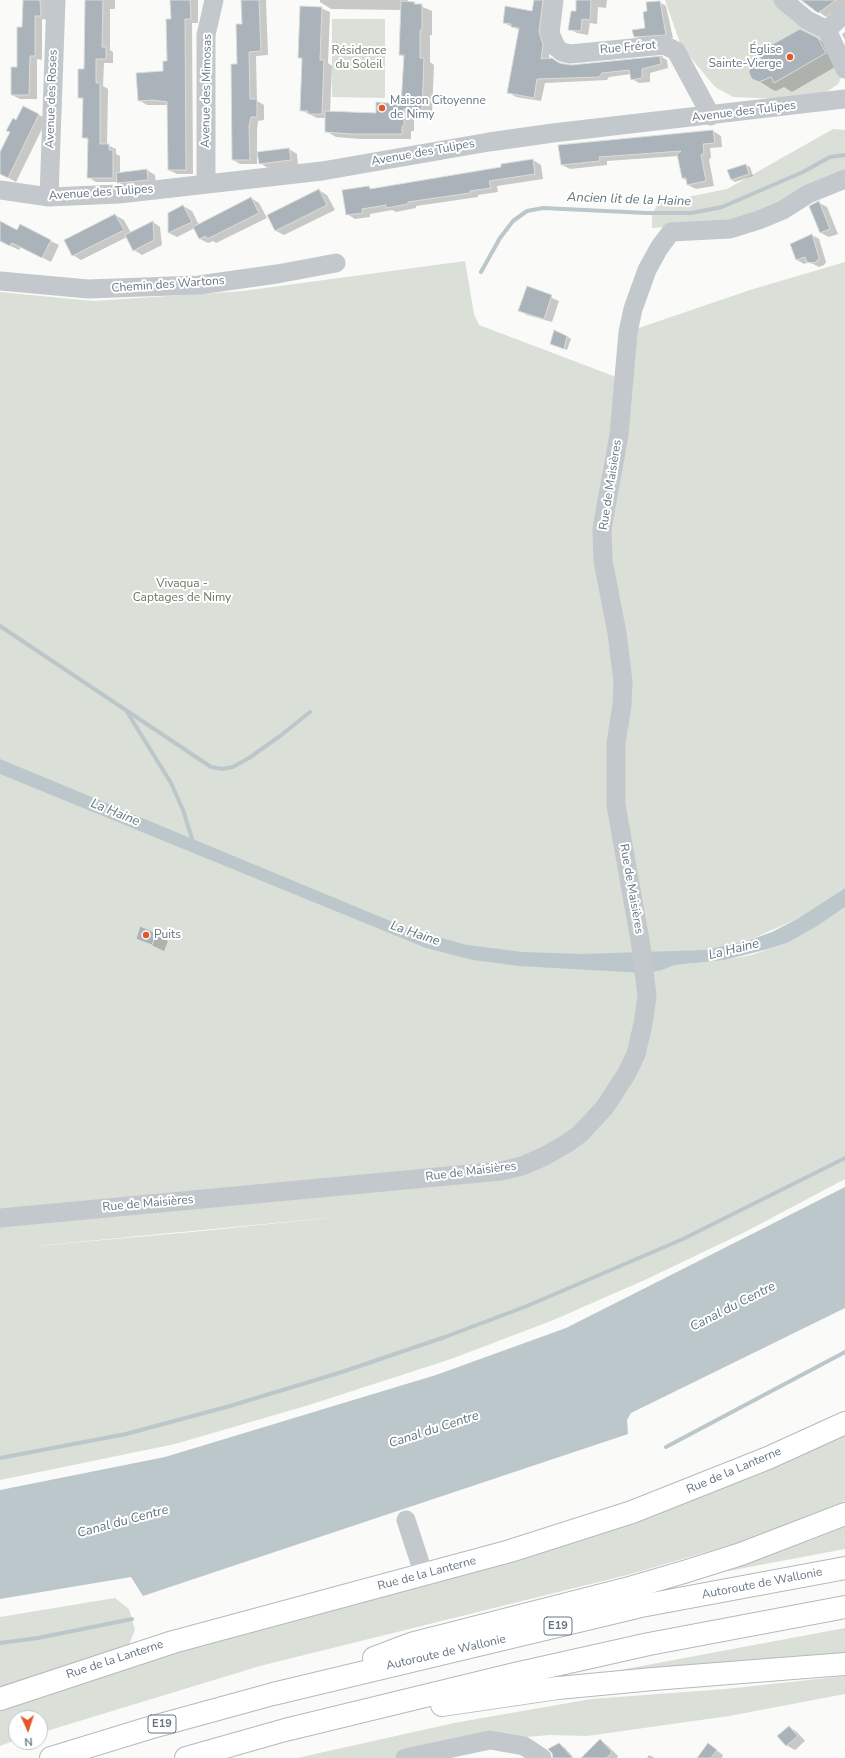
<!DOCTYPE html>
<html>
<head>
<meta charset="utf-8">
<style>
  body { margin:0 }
  #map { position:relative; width:845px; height:1758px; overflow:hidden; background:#fafaf8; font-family:"Nunito Sans",sans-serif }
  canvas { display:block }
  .north { position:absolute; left:8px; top:1710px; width:40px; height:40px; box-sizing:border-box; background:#fff; border:1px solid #c1c8cd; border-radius:50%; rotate:177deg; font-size:11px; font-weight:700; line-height:16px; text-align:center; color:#657683 }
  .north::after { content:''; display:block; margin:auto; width:14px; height:18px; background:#e4572e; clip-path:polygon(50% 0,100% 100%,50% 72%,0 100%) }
</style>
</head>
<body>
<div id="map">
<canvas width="845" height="1758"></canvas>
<div class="north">N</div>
</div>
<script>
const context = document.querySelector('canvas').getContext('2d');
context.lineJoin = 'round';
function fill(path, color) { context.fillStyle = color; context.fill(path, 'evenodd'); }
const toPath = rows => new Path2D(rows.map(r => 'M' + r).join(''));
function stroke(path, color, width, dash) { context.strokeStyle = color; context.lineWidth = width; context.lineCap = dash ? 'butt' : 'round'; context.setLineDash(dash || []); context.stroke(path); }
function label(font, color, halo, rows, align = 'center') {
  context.font = font + ' "Nunito Sans",sans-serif'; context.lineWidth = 4; context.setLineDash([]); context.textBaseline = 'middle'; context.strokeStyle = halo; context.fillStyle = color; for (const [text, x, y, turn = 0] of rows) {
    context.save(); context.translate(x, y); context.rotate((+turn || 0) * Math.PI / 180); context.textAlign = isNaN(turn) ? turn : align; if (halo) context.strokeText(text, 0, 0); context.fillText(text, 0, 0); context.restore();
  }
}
fill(toPath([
  [665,0,774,0,817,30,839,67,841,78,838,84,822,95,790,99,733,97,715,87,681,46],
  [332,19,385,19,385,98,332,97],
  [833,129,845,130,845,179,759,220,652,228,652,215,658,203,727,189],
  [465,261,474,314,479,325,624,380,630,331,750,290,845,262,845,888,797,919,747,941,703,950,643,953,662,970,675,965,725,960,751,955,787,943,816,927,845,907,845,1179,747,1231,647,1279,551,1321,451,1359,309,1405,175,1444,0,1480,0,292,93,301,243,291],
  [337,1217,192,1232,15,1248],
  [845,1433,845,1501,758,1537,631,1574,260,1666,40,1733,40,1718,16,1718,16,1740,0,1746,0,1709],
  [845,1521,845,1549,728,1571,726,1566],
  [115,1598,129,1609,135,1630,128,1647,0,1690,0,1617],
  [845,1628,845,1658,617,1675,615,1671],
  [845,1676,845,1694,729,1716,587,1736,550,1735,490,1740,405,1758,297,1758,454,1723,591,1699,726,1689]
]), '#dadfd7');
fill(toPath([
  [0,759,412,930,467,945,522,952,582,954,703,950,747,941,772,932,797,919,845,888,845,907,816,927,787,943,768,949,725,960,675,965,662,970,645,973,519,966,473,960,426,948,0,774],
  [845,1187,845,1308,631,1413,627,1420,628,1434,143,1596,131,1577,0,1599,0,1490,165,1457,436,1375,566,1328]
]), '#bbc7cb');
fill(toPath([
  [24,0,48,0,48,20,42,19,42,60,37,59,37,99,20,99,12,95,23,28],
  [86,0,115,0,115,9,110,9,110,50,113,52,113,63,104,63,103,86,108,89,107,145,116,149,116,154,120,156,120,173,147,170,155,175,156,184,126,187,118,182,96,182,88,177,88,140,83,137,84,100,79,97,85,70],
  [171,0,198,0,198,23,192,23,193,174,177,174,169,170,168,105,147,105,139,100,164,72,168,62,172,20],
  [242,0,266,0,268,55,256,56,257,101,264,105,264,120,258,121,257,131,257,153,289,149,297,154,298,165,268,168,260,163,258,153,257,153,257,164,240,164,233,160,238,65,243,25],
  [320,0,408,0,408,2,414,3,432,11,432,35,430,35,430,62,434,65,432,114,414,114,414,131,411,131,411,139,361,139,336,137,326,131,326,118,317,118,301,110,303,60,299,57,321,8,330,12,328,63,332,66,330,112,377,114,402,105,404,57,400,55,402,10,331,9,320,2],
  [535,0,552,0,549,59,571,66,662,57,668,61,667,61,668,68,650,73,650,82,639,83,632,79,631,74,609,77,607,80,545,83,541,101,516,97,508,92,519,30,504,23,533,12],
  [577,0,607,0,606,8,598,7,597,24,590,23,588,35,577,33,569,29,576,12],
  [803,0,845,0,845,3,826,17],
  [659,2,666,6,673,38,641,40,635,36,646,28,648,12],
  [845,32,845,40,842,34],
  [818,39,835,49,842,63,792,92,784,87,776,91,773,90,751,76,750,70,752,67,762,60],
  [23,107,47,119,16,182,0,173,0,154],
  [713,131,721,136,722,147,710,148,711,157,709,160,714,186,696,189,688,185,687,181,682,178,678,156,607,161,607,165,570,169,562,165],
  [533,160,541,165,543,179,497,186,498,192,478,195,478,197,416,206,416,208,396,212,392,210,370,214,370,217,355,219,347,214,369,187,374,190,502,167],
  [746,165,750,167,753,176,735,182,732,180],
  [319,190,327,195,335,210,284,235,276,231,269,215],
  [251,198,259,203,267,218,216,243,213,241,208,243,200,239,195,228,177,237,169,233,169,214,183,206,192,211,199,225],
  [819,203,827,207,838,234,829,237,821,233,810,207],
  [115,215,124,220,131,233,153,222,160,227,162,245,142,255,134,250,127,237,81,260,73,255],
  [0,222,18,231,20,226,59,245,51,262,21,247,19,250,0,241],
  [812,235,819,239,826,262,824,265,819,267,809,262,804,264,797,260],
  [527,287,559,301,552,322,527,315,519,310],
  [567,336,571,339,567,350,551,344],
  [141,928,168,941,164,951,137,938],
  [789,1727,797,1732,805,1741,795,1750,786,1745],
  [600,1741,607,1745,618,1756,617,1758,582,1758],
  [559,1744,565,1748,573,1757,572,1758,554,1758],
  [708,1744,723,1755,722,1758,706,1758],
  [649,1755,655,1758,647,1758]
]), '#0003');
stroke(toPath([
  [481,272,500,238,513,221,527,211,543,208,647,213,691,213,722,207,803,172,830,157,845,155],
  [0,626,211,767,222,769,233,767,249,758,280,736,310,712],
  [127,712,171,783,183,810,193,842],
  [666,1447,845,1352],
  [0,1458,126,1434,230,1406,342,1372,445,1337,527,1306,683,1239,845,1158],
  [0,1643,38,1638,132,1619]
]), '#bbc7cb', 4);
const building = toPath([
  [23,0,40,0,41,16,35,16,35,56,30,56,29,95,11,95,11,67,17,67,17,27,22,27,23,0],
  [85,0,103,0,102,47,106,47,106,59,96,59,96,83,100,83,100,144,109,144,109,150,113,150,113,178,87,178,88,138,82,138,83,98,78,98,78,69,84,69,85,0],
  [170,0,190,0,191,19,185,19,186,170,168,170,167,102,153,100,138,101,136,73,163,71,163,61,167,61,166,19,171,19,170,0],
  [241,0,259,0,261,51,249,52,250,99,257,99,257,117,251,117,249,126,250,160,232,160,231,64,237,64,236,24,242,24,241,0],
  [534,0,543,0,539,32,543,45,541,59,552,58,559,63,571,65,662,56,663,57,660,57,661,64,642,69,642,78,631,80,629,70,602,73,599,77,537,79,534,98,507,93,519,28,511,27,511,24,503,23,505,6,532,11,534,0],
  [576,0,591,0,590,20,582,19,581,31,568,30,571,11,576,11,576,0],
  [801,0,836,0,818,13,801,0],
  [401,1,415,2,414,4,422,4,422,30,420,30,420,58,424,58,422,109,404,109,404,126,402,126,402,134,351,134,325,132,325,111,376,113,376,102,401,104,404,55,399,55,401,1],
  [660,1,666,35,634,37,632,30,645,28,643,12,647,11,646,2,660,1],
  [300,6,322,7,320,60,324,60,322,114,308,114,308,111,300,111,302,58,298,58,300,6],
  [800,29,818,38,826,53,774,83,771,77,759,82,752,79,749,73,749,70,761,59,757,53,800,29],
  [23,106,39,114,8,178,0,174,0,152,10,132,6,131,13,118,16,120,23,106],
  [713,130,715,143,703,144,704,153,701,155,706,181,687,185,686,178,682,178,677,154,681,151,599,157,600,161,561,165,558,145,713,130],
  [289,148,291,160,259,164,257,152,289,148],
  [533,159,535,174,489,181,491,188,470,191,470,193,408,202,408,204,386,208,386,205,362,209,363,213,346,215,342,190,369,186,370,189,501,167,501,164,533,159],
  [746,164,749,174,731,180,727,170,746,164],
  [147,169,148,180,117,183,116,173,147,169],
  [319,189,327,205,275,231,267,215,319,189],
  [251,197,259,213,207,239,206,236,199,239,193,227,251,197],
  [819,201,830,229,820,233,809,206,819,201],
  [183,205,192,222,168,233,168,213,183,205],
  [115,214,124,230,72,256,64,240,115,214],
  [0,221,17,230,20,224,51,240,42,258,12,243,10,246,0,241,0,221],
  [153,221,154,240,133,251,125,235,153,221],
  [812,234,819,258,816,262,811,263,807,262,805,257,796,260,790,244,812,234],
  [527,286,552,295,544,319,518,311,527,286],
  [554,330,567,336,564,349,550,344,554,330],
  [140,926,156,933,152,945,136,939,140,926],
  [789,1726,798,1736,786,1746,777,1736,789,1726],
  [600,1739,612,1752,607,1758,581,1758,600,1739],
  [559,1743,573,1758,553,1758,552,1753,548,1749,559,1743],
  [708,1743,717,1750,711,1758,697,1758,708,1743]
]);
fill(building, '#aab3b9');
stroke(building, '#dcdcda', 1);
const major = toPath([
  [0,1699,173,1642,510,1551,632,1512,768,1458,845,1423]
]);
const highway = toPath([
  [374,1658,411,1644,626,1589,684,1572,741,1554,845,1514],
  [442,1705,558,1688,653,1679,845,1664],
  [51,1758,149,1728,273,1694,641,1606,845,1568],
  [186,1758,285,1730,515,1674,649,1644,845,1607]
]);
stroke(major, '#b5babe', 24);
stroke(highway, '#b4b9bd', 24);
stroke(toPath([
  [554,0,550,33,556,47,562,52,570,54,664,45,676,51,711,116],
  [783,0,807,20,827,30,845,69],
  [827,30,845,13],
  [206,184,206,35,214,0],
  [0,190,49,197,119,194,322,171,489,142,553,133,845,99],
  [49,197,56,0],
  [0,281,88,289,199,285,277,274,336,263],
  [0,1218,501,1171,522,1166,543,1157,566,1144,580,1134,605,1107,627,1073,636,1054,643,1024,647,996,641,946,616,805,616,743,622,705,623,682,617,633,603,561,602,529,619,435,628,332,633,309,647,270,659,248,671,232,730,229,759,220,783,210,808,194,845,179],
  [406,1520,424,1575],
  [405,1758,490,1740,524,1746,542,1758]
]), '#c3c8cc', 19);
stroke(major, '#fff', 22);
stroke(highway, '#fff', 22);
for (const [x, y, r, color] of [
  [790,57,4,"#e4572e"],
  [382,108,4,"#e4572e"],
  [146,935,4,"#e4572e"]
]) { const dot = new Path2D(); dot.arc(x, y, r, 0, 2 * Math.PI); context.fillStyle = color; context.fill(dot); stroke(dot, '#fff', 1.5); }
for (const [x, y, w] of [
  [558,1626,28],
  [162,1724,28]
]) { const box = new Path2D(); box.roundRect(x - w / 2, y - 9, w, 18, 3); context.fillStyle = '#fff'; context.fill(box); stroke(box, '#657683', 1); }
label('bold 11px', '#657683', null, [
  ["E19",558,1626],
  ["E19",162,1724]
]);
label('12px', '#657683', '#fff', [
  ["Rue Frérot",628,48,-5],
  ["Avenue des Mimosas",207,91,-89],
  ["Avenue des Roses",52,99,-88],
  ["Avenue des Tulipes",744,112,-7],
  ["Avenue des Tulipes",423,153,-10],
  ["Avenue des Tulipes",101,193,-4],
  ["Chemin des Wartons",168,285,-4],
  ["Rue de Maisières",611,485,-81],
  ["Rue de Maisières",631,889,80],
  ["Rue de Maisières",471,1172,-7],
  ["Rue de Maisières",148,1204,-5],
  ["Rue de la Lanterne",734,1471,-23],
  ["Rue de la Lanterne",427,1574,-15],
  ["Autoroute de Wallonie",762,1584,-11],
  ["Autoroute de Wallonie",446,1653,-13],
  ["Rue de la Lanterne",115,1660,-18]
]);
label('12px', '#657683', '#fff', [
  ["Église",782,50,"right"],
  ["Sainte-Vierge",782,64,"right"],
  ["Maison Citoyenne",390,101],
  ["de Nimy",390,115],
  ["Puits",154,935]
], 'left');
label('12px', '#687a64', '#fff', [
  ["Résidence",359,51],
  ["du Soleil",359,65],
  ["Vivaqua -",182,584],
  ["Captages de Nimy",182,598]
]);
label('italic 13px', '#60757c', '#fff', [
  ["Ancien lit de la Haine",629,200,2],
  ["La Haine",115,813,22],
  ["La Haine",415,934,19],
  ["La Haine",734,950,-14],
  ["Canal du Centre",733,1307,-27],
  ["Canal du Centre",434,1430,-18],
  ["Canal du Centre",123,1522,-15]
]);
</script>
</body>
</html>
